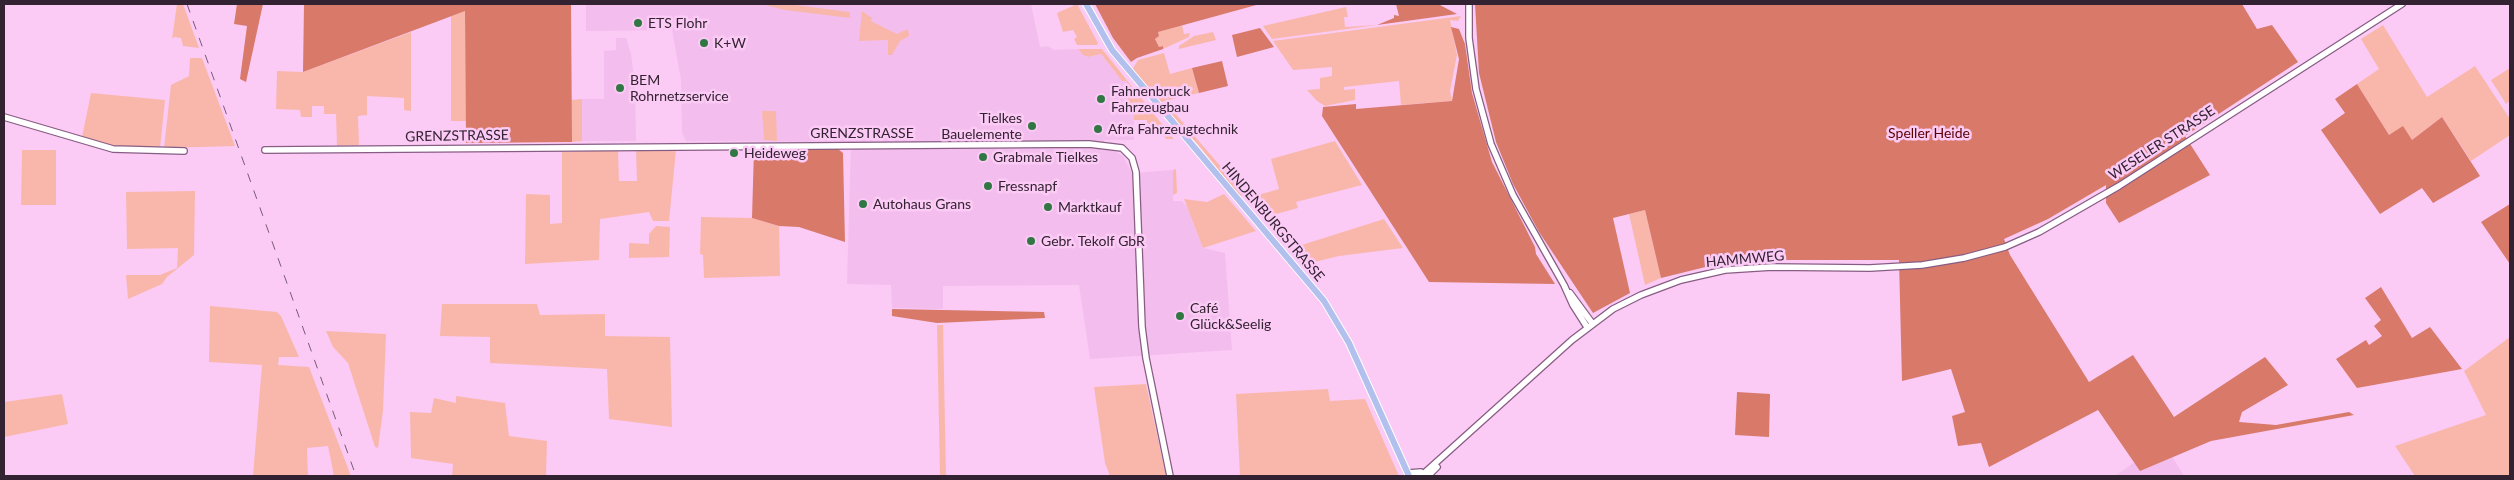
<!DOCTYPE html>
<html>
<head>
<meta charset="utf-8">
<style>
  body { margin:0 }
  #map { position:relative; width:2514px; height:480px; overflow:hidden; background:#fbcbf5; font-family:Lato,sans-serif }
  canvas { display:block }
  .frame { position:absolute; inset:0; border:5px solid #332232; pointer-events:none }
</style>
</head>
<body>
<div id="map">
<canvas width="2514" height="480"></canvas>
<div class="frame"></div>
</div>
<script>
const context = document.querySelector('canvas').getContext('2d');
context.lineJoin = 'round';
function fill(path, color) { context.fillStyle = color; context.fill(path, 'evenodd'); }
const toPath = rows => new Path2D(rows.map(r => 'M' + r).join(''));
function stroke(path, color, width, dash) { context.strokeStyle = color; context.lineWidth = width; context.lineCap = dash ? 'butt' : 'round'; context.setLineDash(dash || []); context.stroke(path); }
function label(font, color, halo, rows, align = 'center') {
  context.font = font + ' Lato,sans-serif'; context.lineWidth = 5; context.setLineDash([]); context.textBaseline = 'middle'; context.strokeStyle = halo; context.fillStyle = color; for (const [text, x, y, turn = 0] of rows) {
    context.save(); context.translate(x, y); context.rotate((+turn || 0) * Math.PI / 180); context.textAlign = isNaN(turn) ? turn : align; if (halo) context.strokeText(text, 0, 0); context.fillText(text, 0, 0); context.restore();
  }
}
fill(toPath([
  [586,4,1031,4,1040,47,1048,46,1054,50,1078,49,1083,55,1088,57,1101,54,1118,76,1127,81,1128,103,1134,112,1134,140,1104,140,1104,149,1114,151,1123,156,1132,173,1173,170,1173,201,1182,201,1187,207,1203,248,1225,253,1232,350,1090,359,1079,285,943,286,943,309,892,308,891,285,847,284,851,142,686,141,682,133,681,80,672,30,586,31],
  [616,38,626,38,631,54,635,86,636,141,582,141,582,99,604,99,604,51,616,50],
  [2163,442,2184,476,2115,476]
]), '#f3beed');
fill(toPath([
  [177,4,183,4,199,48,183,46,181,38,174,37,172,39],
  [761,4,787,4,850,12,850,18,785,10],
  [1077,4,1098,43,1097,45,1077,45,1074,39,1077,37,1073,30,1063,32,1057,13],
  [1346,7,1348,17,1344,17,1345,27,1377,25,1272,39,1263,26],
  [465,11,466,121,451,121,451,16],
  [862,11,872,18,871,21,897,34,908,29,909,36,900,41,892,55,888,55,888,40,859,41],
  [1461,16,1458,21,1450,20,1457,55,1450,91,1452,101,1401,105,1399,81,1344,87,1344,90,1355,89,1355,100,1325,106,1317,101,1307,90,1320,89,1320,78,1332,76,1332,67,1293,70,1273,41],
  [1182,25,1184,34,1190,33,1189,37,1163,49,1163,46,1159,47,1155,39,1159,36,1157,32],
  [2383,25,2427,97,2475,66,2510,119,2510,135,2471,161,2442,117,2412,140,2389,135,2357,84,2379,69,2361,39],
  [411,32,411,111,404,110,404,98,367,96,367,115,358,116,359,145,337,146,336,114,324,114,324,106,312,106,312,117,301,117,300,110,276,109,277,71,303,72],
  [1213,32,1216,40,1179,49,1179,46,1194,36],
  [1078,49,1102,49,1174,139,1166,139,1159,127,1147,123,1147,120,1134,120,1134,112,1128,103,1127,81,1122,81,1101,54,1088,57,1083,55],
  [1164,53,1170,74,1192,68,1199,93,1161,102,1132,70,1138,60],
  [190,58,202,58,235,146,164,148,171,85,189,76],
  [2510,68,2510,101,2506,104,2491,80],
  [91,93,165,100,160,148,122,149,82,137],
  [582,99,582,141,572,142,571,100],
  [1167,104,1246,196,1239,195,1195,141,1184,132,1165,109],
  [762,111,776,111,777,141,764,140],
  [1335,141,1362,185,1296,202,1298,208,1265,217,1248,198,1279,189,1271,159],
  [22,150,56,150,56,205,21,205],
  [618,150,619,181,637,181,636,150,676,150,669,221,653,221,649,212,600,219,599,260,525,264,526,194,550,195,550,224,562,223,562,152],
  [1176,169,1177,193,1173,195,1173,170],
  [195,191,194,255,167,277,162,284,128,299,126,275,160,275,177,268,178,248,127,249,126,192],
  [1224,194,1256,231,1203,248,1184,199,1207,202],
  [1645,210,1661,278,1645,285,1629,214],
  [701,217,752,218,779,226,780,276,704,278,703,255,700,254],
  [1384,219,1403,248,1339,256,1302,265,1289,249],
  [656,226,670,227,669,257,629,258,629,243,649,244,649,234],
  [442,304,537,304,540,315,605,314,605,336,670,337,672,427,609,419,607,369,490,363,490,337,440,336],
  [210,306,277,312,281,316,299,357,279,357,278,365,309,367,351,476,334,476,328,446,307,448,308,476,253,476,262,365,209,362],
  [937,325,943,325,946,476,940,476],
  [326,331,386,334,383,411,378,448,375,447,348,363,333,347],
  [2510,337,2510,476,2415,476,2395,446,2486,415,2464,371],
  [1146,384,1166,476,1110,476,1105,463,1094,387],
  [1328,389,1330,401,1365,399,1399,476,1240,476,1236,394],
  [62,394,68,424,4,437,4,402],
  [456,396,505,403,509,436,547,441,546,476,452,476,453,464,411,458,410,412,431,413,434,398,456,403]
]), '#f9b7ac');
fill(toPath([
  [237,4,263,4,246,82,240,79,247,26,234,24],
  [304,4,571,4,572,142,466,143,465,11,303,72],
  [1095,4,1260,4,1158,32,1159,36,1155,39,1159,47,1163,46,1163,49,1137,58,1131,62,1113,38],
  [1396,4,1438,4,1457,14,1377,25,1394,18,1394,15,1399,16],
  [1475,4,2242,4,2257,29,2272,25,2298,62,2185,136,2210,175,2119,223,2106,203,2106,185,2048,219,2004,239,2010,255,2089,382,2133,355,2174,417,2265,357,2288,385,2242,412,2239,422,2276,425,2349,412,2354,415,2211,441,2140,471,2098,410,1989,467,1981,443,1958,446,1952,416,1965,412,1951,369,1902,381,1899,260,1734,260,1661,278,1645,210,1613,218,1630,293,1593,313,1539,232,1513,184,1496,142,1479,73],
  [1451,27,1459,29,1465,44,1472,93,1492,162,1535,247,1536,254,1555,284,1429,282,1322,116,1323,107,1356,104,1356,109,1452,101,1459,59],
  [1260,28,1274,47,1237,57,1232,35],
  [1222,61,1228,86,1199,93,1192,68],
  [2357,84,2389,135,2403,126,2412,140,2442,117,2480,176,2433,203,2422,188,2380,214,2321,130,2345,113,2335,99],
  [754,149,838,149,843,153,845,242,799,227,779,226,752,218],
  [2510,204,2510,264,2481,222],
  [2381,287,2412,338,2430,327,2462,369,2357,388,2336,359,2366,340,2369,345,2382,336,2374,326,2381,320,2365,298],
  [892,309,1044,312,1045,318,937,323,892,316],
  [1737,392,1770,394,1769,437,1735,435]
]), '#d8796a');
const secondary = toPath([
  [1469,4,1469,38,1476,89,1491,144,1513,195,1564,285,1573,305,1587,327],
  [4,117,113,149,184,151],
  [265,150,1089,144,1122,148,1132,158,1136,172,1142,327,1146,358,1170,476],
  [1570,293,1592,323],
  [1408,473,1421,472],
  [1421,476,1572,340,1613,309,1641,295,1681,280,1725,270,1772,267,1870,268,1922,265,1964,258,2005,247,2039,232,2119,186,2402,4],
  [1428,476,1437,467]
]);
const primary = toPath([
  [1086,4,1112,50,1324,301,1349,343,1409,476]
]);
stroke(secondary, '#875d83', 8);
stroke(primary, '#fff', 8);
stroke(secondary, '#fff', 5.5);
stroke(primary, '#b2c0ee', 6);
stroke(toPath([
  [187,4,356,476]
]), '#775b74', 1, [9, 9]);
for (const [x, y, r, color] of [
  [638,23,5,"#307743"],
  [704,43,5,"#307743"],
  [620,88,5,"#307743"],
  [1101,99,5,"#307743"],
  [1032,126,5,"#307743"],
  [1098,129,5,"#307743"],
  [734,153,5,"#307743"],
  [983,157,5,"#307743"],
  [988,186,5,"#307743"],
  [863,204,5,"#307743"],
  [1048,207,5,"#307743"],
  [1031,241,5,"#307743"],
  [1180,316,5,"#307743"]
]) { const dot = new Path2D(); dot.arc(x, y, r, 0, 2 * Math.PI); context.fillStyle = color; context.fill(dot); stroke(dot, '#fbcbf5', 2); }
label('14px', '#332232', '#fbcbf5', [
  ["ETS Flohr",648,23],
  ["K+W",714,43],
  ["BEM",630,80],
  ["Rohrnetzservice",630,96],
  ["Fahnenbruck",1111,91],
  ["Fahrzeugbau",1111,107],
  ["Tielkes",1022,118,"right"],
  ["Bauelemente",1022,134,"right"],
  ["Afra Fahrzeugtechnik",1108,129],
  ["Heideweg",744,153],
  ["Grabmale Tielkes",993,157],
  ["Fressnapf",998,186],
  ["Autohaus Grans",873,204],
  ["Marktkauf",1058,207],
  ["Gebr. Tekolf GbR",1041,241],
  ["Café",1190,308],
  ["Glück&Seelig",1190,324]
], 'left');
label('14px', '#332232', '#fbcbf5', [
  ["GRENZSTRASSE",862,133],
  ["GRENZSTRASSE",457,136,-1],
  ["WESELER STRASSE",2162,143,-33],
  ["HINDENBURGSTRASSE",1273,222,50],
  ["HAMMWEG",1745,259,-5]
]);
label('14px', '#5a0000', '#fbcbf5', [
  ["Speller Heide",1929,133]
]);
</script>
</body>
</html>
